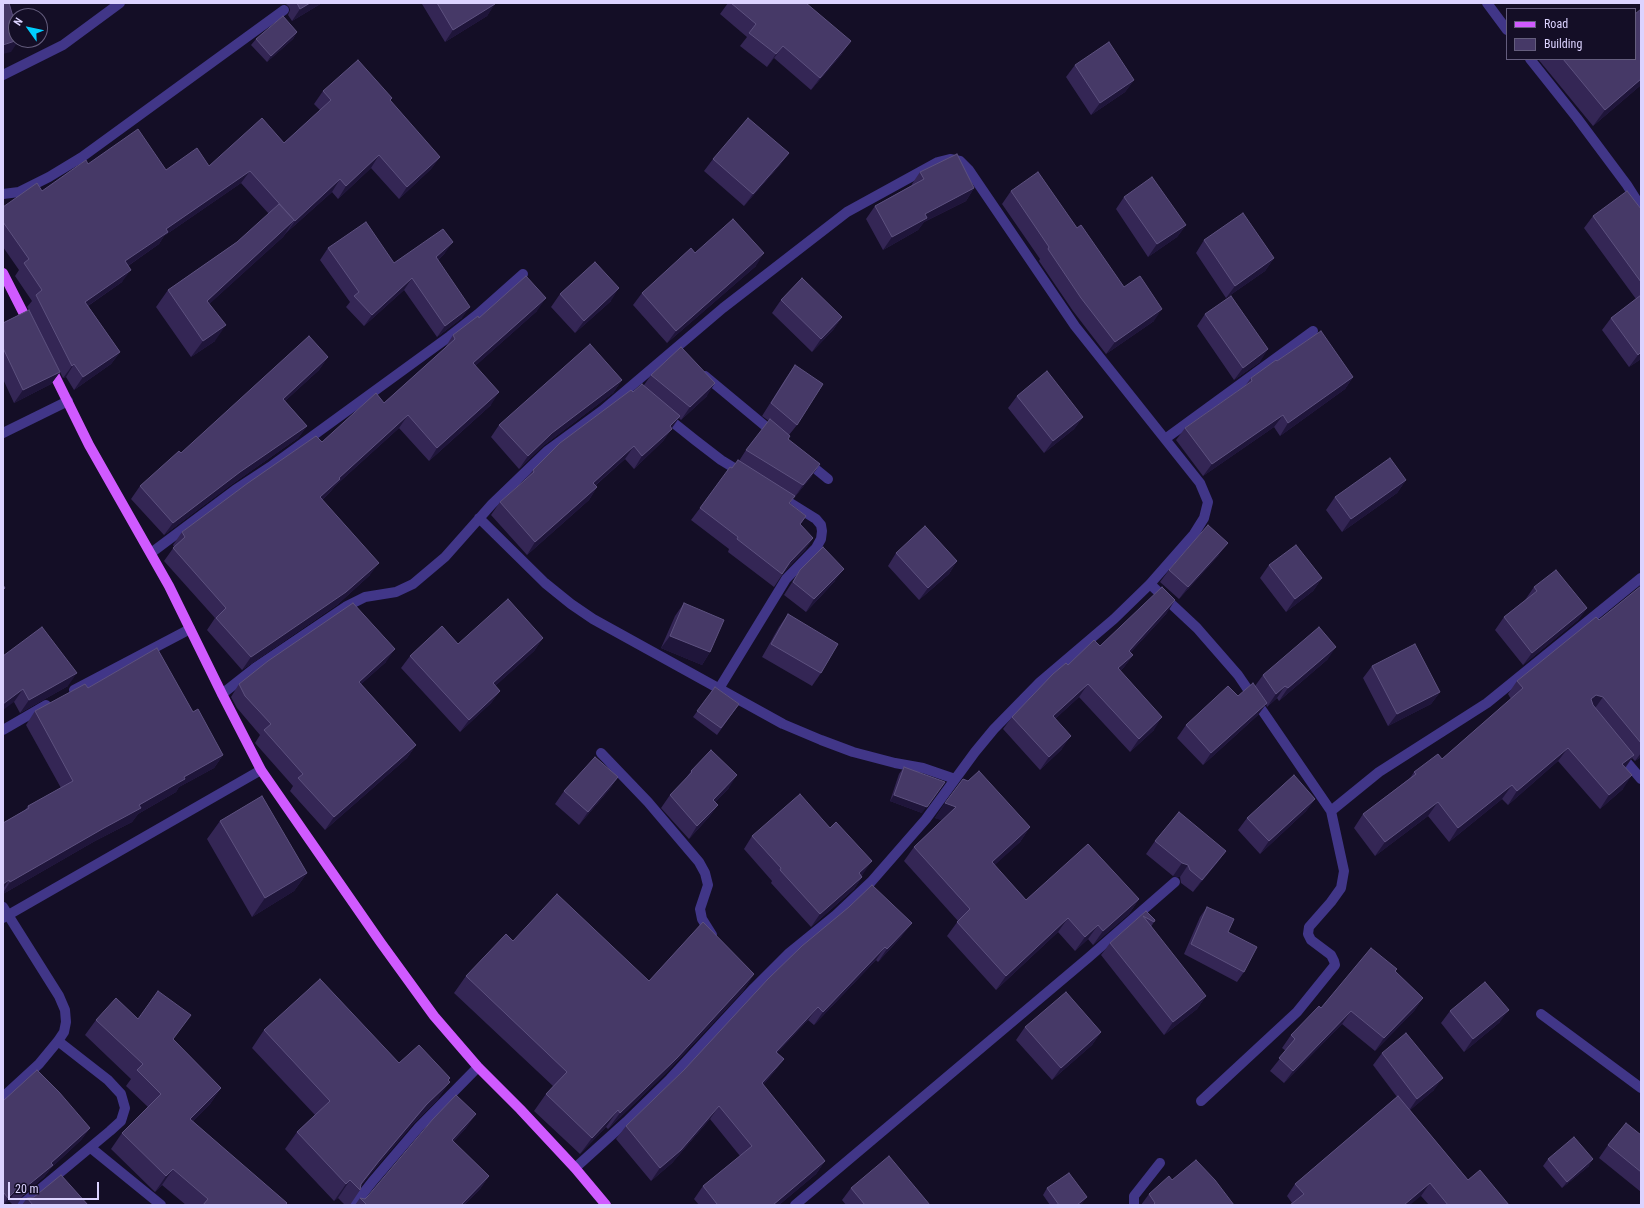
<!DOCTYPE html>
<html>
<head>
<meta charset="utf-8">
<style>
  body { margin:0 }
  #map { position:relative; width:1644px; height:1208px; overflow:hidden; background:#140e26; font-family:"Roboto Condensed",sans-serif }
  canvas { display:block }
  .frame { position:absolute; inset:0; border:4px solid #dcd3ff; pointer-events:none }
  .legend { position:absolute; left:1506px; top:8px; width:130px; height:52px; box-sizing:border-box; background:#140e26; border:1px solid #645d7d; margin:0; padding:5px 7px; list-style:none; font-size:12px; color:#dcd3ff }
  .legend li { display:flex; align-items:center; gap:8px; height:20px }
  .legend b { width:20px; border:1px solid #645d7d }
  .north { position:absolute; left:8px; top:8px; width:40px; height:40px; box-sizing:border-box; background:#140e26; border:1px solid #645d7d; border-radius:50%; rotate:303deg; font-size:11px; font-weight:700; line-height:16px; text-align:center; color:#dcd3ff }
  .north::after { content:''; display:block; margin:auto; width:14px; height:18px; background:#00cefe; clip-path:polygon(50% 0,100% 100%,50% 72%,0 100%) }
  .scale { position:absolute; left:8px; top:1182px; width:91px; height:18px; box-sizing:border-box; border:2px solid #dcd3ff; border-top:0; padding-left:5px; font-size:12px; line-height:14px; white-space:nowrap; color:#dcd3ff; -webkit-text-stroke:3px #140e26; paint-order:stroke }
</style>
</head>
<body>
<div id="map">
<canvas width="1644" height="1208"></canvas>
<div class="frame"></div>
<ul class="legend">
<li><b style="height:5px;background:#d05aff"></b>Road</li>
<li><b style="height:11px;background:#463967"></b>Building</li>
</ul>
<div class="north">N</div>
<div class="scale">20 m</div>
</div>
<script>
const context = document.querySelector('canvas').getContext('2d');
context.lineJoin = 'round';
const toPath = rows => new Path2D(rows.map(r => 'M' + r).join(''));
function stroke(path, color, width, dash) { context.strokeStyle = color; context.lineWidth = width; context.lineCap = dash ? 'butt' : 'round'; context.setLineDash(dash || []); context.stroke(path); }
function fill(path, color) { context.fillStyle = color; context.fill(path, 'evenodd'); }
stroke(toPath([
  [1487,3,1507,30],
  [1530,59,1577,118,1627,185,1641,207],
  [3,75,63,45,120,3],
  [3,194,19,192,49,177,82,157,284,10],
  [705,376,776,435],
  [665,416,695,440,721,460,744,474],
  [3,433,68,401],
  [1165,439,1313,331],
  [806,461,828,479],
  [479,518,545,583,571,604,593,619,783,724,821,740,853,752,895,763,923,768,955,779],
  [151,553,235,490,270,467,450,336,478,314,523,274],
  [1150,584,1197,628,1238,675,1331,811,1344,871,1341,888,1331,902,1309,927,1308,934,1311,940,1331,955,1334,961,1335,965,1297,1012,1201,1101],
  [720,687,786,579,816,548,821,539,822,531,821,525,816,519,779,496],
  [74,690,190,629],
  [222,694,255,668,347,606,365,597,396,592,413,584,445,557,492,504,547,451,603,410,723,308,847,212,938,162,950,159,960,161,969,170,1075,326,1200,483,1208,502,1204,518,1194,534,1150,584,1114,619,1040,682,994,729,975,752,926,819,871,882,836,915,788,954,754,988,670,1079,626,1122,575,1168],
  [3,730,46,705],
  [601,753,648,802,699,862,705,873,708,885,700,909,702,919,712,935],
  [1619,753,1641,779],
  [1331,811,1379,772,1487,703,1641,578],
  [3,907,59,996,65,1010,66,1022,64,1032,58,1041,39,1064,3,1097],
  [3,918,261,770],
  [1541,1014,1641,1088],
  [91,1148,161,1205],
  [21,1205,110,1131,121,1121,125,1108,121,1094,108,1080,58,1041],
  [354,1205,372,1182,419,1127,478,1067],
  [795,1205,1088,958,1175,882],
  [1134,1205,1134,1196,1160,1163]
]), '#413688', 10);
stroke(toPath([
  [3,273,29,324],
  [50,366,89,445,169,586,222,694,261,770,381,943,434,1016,478,1067,520,1109,575,1168,606,1205]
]), '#d05aff', 10);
fill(toPath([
  [281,3,322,3,292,21,288,15,290,10,289,7,286,4,282,4],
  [423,3,495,3,487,16,445,42,422,4],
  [728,3,806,3,842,54,811,90,774,58,767,67,740,46,747,37,720,14],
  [297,32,293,39,267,62,251,45,256,39],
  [1538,59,1635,59,1641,85,1593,126],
  [1075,65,1134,80,1125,92,1091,115,1066,77],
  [323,91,390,101,440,157,431,169,399,199,371,168,338,199,332,192,286,233,283,237,209,304,215,341,191,357,156,307,168,290,237,242,269,214,241,183,164,236,159,244,128,266,122,282,88,306,120,352,111,364,74,390,66,377,63,378,60,372,51,384,14,403,3,379,3,323,29,310,27,307,32,301,15,276,19,270,3,247,3,207,42,191,88,164,166,170,209,166,284,143,320,110,314,104],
  [789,153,780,165,744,206,704,171,713,159],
  [920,172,974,188,966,201,924,222,918,230,883,250,866,219,875,206,912,185,912,184],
  [1011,191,1077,228,1124,287,1154,321,1106,354,1073,311,1039,261,1040,259,1002,204],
  [1124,197,1186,225,1177,237,1148,257,1116,209],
  [1641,209,1641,359,1629,367,1602,330,1611,318,1636,299,1584,228,1593,216],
  [1204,240,1274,258,1265,271,1226,298,1196,253],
  [328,248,394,263,445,253,438,260,462,318,437,337,404,290,364,326,346,307,350,302,320,260],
  [695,253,756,266,667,343,633,305,642,293],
  [560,294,611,301,575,333,551,307],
  [781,300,842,317,833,330,812,352,772,313],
  [537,311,475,366,491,405,429,461,399,428,335,486,331,491,322,500,370,575,337,605,242,670,207,630,215,618,164,561,174,547,173,545,182,532,322,442,384,403,445,348,453,335,479,318],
  [1205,314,1260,362,1234,380,1197,326],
  [328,357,319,370,285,401,307,426,298,438,231,485,164,535,131,499,140,486,181,453],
  [1277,361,1353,377,1345,389,1280,436,1274,427,1203,476,1176,440,1185,428,1245,386,1251,378],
  [795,365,797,425,789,435,788,439,820,464,811,477,794,498,794,497,790,503,806,516,800,525,813,538,805,550,784,572,774,587,728,552,729,549,691,520,700,508,732,468,739,461,746,450,769,421,762,416,786,378],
  [651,375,707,396,681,420,679,418,663,441,634,469,625,459,596,485,597,487,589,500,527,555,491,515,500,502,527,478,533,470,633,392,644,385],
  [622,380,613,393,543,446,519,469,491,437,499,425],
  [1017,396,1083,417,1074,429,1044,453,1008,408],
  [1406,480,1397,493,1342,532,1326,510,1335,497],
  [896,553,957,561,949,574,919,600,888,566],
  [1219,555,1179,599,1160,582,1169,570],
  [1269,565,1322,578,1313,591,1286,612,1260,578],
  [800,570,835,581,806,612,784,595],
  [1641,586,1641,757,1635,761,1632,758,1626,767,1623,789,1600,809,1558,761,1508,805,1502,799,1449,842,1428,816,1375,856,1354,828,1363,814,1410,778,1414,772,1442,759,1511,699,1508,694,1517,681,1599,620],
  [1534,587,1587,608,1578,620,1523,665,1495,630,1504,617,1525,600],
  [684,603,710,652,702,665,661,648,675,616],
  [1167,613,1130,653,1133,655,1124,667,1120,671,1154,730,1130,752,1079,697,1055,719,1062,749,1040,770,1003,729,1012,717,1068,665,1100,646],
  [788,614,821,673,812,686,762,657,779,627],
  [543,638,534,651,495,686,500,691,491,703,460,732,401,668,410,656,458,644],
  [3,656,68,686,20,713,14,702],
  [1328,659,1279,701,1277,698,1267,707,1266,704,1258,715,1203,765,1177,738,1186,725,1255,686,1263,675],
  [386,662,361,684,416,745,407,758,325,830,290,791,293,786,255,743,260,735,237,708,231,697,239,684],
  [1372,666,1440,692,1431,704,1388,726,1363,678],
  [715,687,739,704,717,735,693,717],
  [88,688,193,712,223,755,214,768,179,787,176,792,138,814,132,822,95,841,3,894,3,823,25,810,28,806,61,788,26,725,35,711],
  [904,767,922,813,890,801,899,774],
  [691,771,729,788,715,802,718,805,709,817,689,839,661,808,670,795,683,782],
  [618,777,609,790,579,825,555,804,564,791],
  [1315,799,1306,811,1260,854,1238,830,1247,818],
  [945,803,1030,827,1020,842,994,865,1026,900,1139,899,1129,914,1093,945,1088,939,1075,951,1058,932,996,990,947,936,958,921,904,861,914,847,942,820,935,818],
  [220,821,307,873,294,891,252,917,207,839],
  [752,836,863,874,861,876,862,877,854,889,811,927,771,883,772,881,744,849],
  [1155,841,1226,851,1217,863,1193,892,1181,883,1180,877,1173,876,1146,854],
  [1207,907,1228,932,1244,972,1237,982,1184,954,1200,917],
  [1146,911,1155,920,1151,927,1206,996,1197,1009,1164,1035,1101,955,1110,943],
  [902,936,878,962,876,960,814,1025,808,1020,777,1053,784,1059,774,1072,763,1085,825,1161,816,1174,779,1205,699,1205,694,1199,703,1186,740,1156,710,1119,672,1163,651,1181,616,1139,626,1126,684,1070],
  [513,941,649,981,754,974,743,991,665,1074,608,1129,606,1127,580,1154,534,1111,546,1094,553,1086,454,993,466,976],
  [1395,971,1423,998,1414,1011,1375,1051,1342,1024,1284,1083,1270,1071,1286,1051,1282,1048,1291,1035,1321,1008],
  [1450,1011,1500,1022,1464,1052,1441,1023],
  [138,1019,173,1040,221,1088,210,1104,193,1121,285,1205,186,1205,162,1185,155,1192,111,1149,122,1133,148,1107,126,1086,131,1079,85,1035,96,1020],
  [1025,1027,1101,1032,1092,1045,1052,1080,1016,1040],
  [264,1030,399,1063,448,1080,438,1099,414,1123,367,1178,361,1186,360,1190,350,1205,345,1205,338,1198,334,1201,285,1149,297,1132,315,1115,252,1048],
  [1382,1053,1434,1090,1410,1110,1468,1180,1509,1205,1429,1205,1421,1196,1292,1203,1287,1196,1295,1184,1397,1097,1373,1065],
  [3,1101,90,1128,81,1140,51,1168,44,1177,24,1194,17,1205,13,1205,9,1201,3,1205],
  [467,1127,453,1142,489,1176,480,1189,464,1205,355,1205,360,1198,365,1199],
  [1641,1135,1641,1192,1599,1158,1608,1145],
  [1548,1159,1589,1166,1562,1188,1543,1166],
  [1172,1180,1234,1205,1141,1205,1149,1194],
  [851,1188,930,1205,846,1205,842,1200],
  [1047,1188,1082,1204,1081,1205,1050,1205,1043,1195],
  [27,1198,88,1205,22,1205]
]), '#342655');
fill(toPath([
  [310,3,322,3,292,21,300,9],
  [495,4,487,16,445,42,453,30],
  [297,32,293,39,267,62,271,56],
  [18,40,19,40,11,52,3,54,3,45],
  [851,41,842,54,811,90,820,78],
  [783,46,774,58,767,67,776,54],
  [1641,79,1641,85,1593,126,1605,110],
  [1134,80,1125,92,1091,115,1100,103],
  [789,153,780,165,744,206,753,194],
  [379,155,371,168,338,199,346,186],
  [440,157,431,169,399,199,407,187],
  [250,171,241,183,164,236,159,244,116,274,125,261,166,229],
  [340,179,332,192,286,233,295,221],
  [974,188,966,201,924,222,918,230,883,250,892,237,925,214],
  [294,220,283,237,195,317,207,301],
  [1186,225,1177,237,1148,257,1157,244],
  [453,242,445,253,428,269,436,257],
  [764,253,756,266,667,343,676,331],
  [1274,258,1265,271,1226,298,1235,286],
  [131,270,122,282,76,314,85,302],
  [412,278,404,290,364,326,372,315],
  [619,288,611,301,575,333,584,321],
  [546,298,537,311,464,376,473,363],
  [470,307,462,318,437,337,445,326],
  [1162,309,1154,321,1106,354,1115,342],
  [842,317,833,330,812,352,821,339],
  [226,325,215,341,191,357,203,341],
  [1268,349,1260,362,1234,380,1243,368],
  [120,352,111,364,74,390,83,377],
  [1641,352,1641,359,1629,367,1638,355],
  [328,357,319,370,274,411,283,399],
  [74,364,66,377,63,378,72,366],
  [60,372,51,384,14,403,23,390],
  [1353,377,1345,389,1280,436,1288,423],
  [622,380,613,393,543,446,519,469,528,456,552,433],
  [715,383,707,396,681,420,690,407],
  [499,392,491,405,429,461,437,448],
  [408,415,399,428,335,486,331,491,311,510,320,497,339,478],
  [1283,415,1274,427,1203,476,1212,464],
  [680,416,663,441,634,469,642,456,670,426],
  [1083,417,1074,429,1044,453,1053,441],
  [307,426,298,438,231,485,164,535,173,523,240,472],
  [634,446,625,459,584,495,593,483],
  [820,464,811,477,794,498,803,485],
  [1406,480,1397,493,1342,532,1351,519],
  [597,487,589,500,527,555,535,542],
  [813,538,805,550,781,575,790,562],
  [1228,543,1219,555,1179,599,1188,587],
  [957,561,949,574,919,600,928,588],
  [379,563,370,575,337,605,242,670,251,657],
  [844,569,835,581,806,612,814,599],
  [1322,578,1313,591,1286,612,1295,599],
  [1175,600,1167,613,1120,664,1129,651],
  [1587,608,1578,620,1523,665,1532,653],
  [670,636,710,652,702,665,661,648],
  [543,638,534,651,484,696,493,683],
  [1336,647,1328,659,1279,701,1288,688],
  [395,649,386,662,350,694,359,682],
  [1133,655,1124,667,1109,681,1118,668],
  [77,673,68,686,20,713,29,700],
  [1088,684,1079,697,1044,729,1053,716],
  [1285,686,1277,698,1267,707,1276,694],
  [23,689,14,702,3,710,3,704],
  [500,691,491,703,460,732,469,720],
  [1440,692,1431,704,1388,726,1397,714],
  [1596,695,1603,697,1593,711,1591,699],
  [1267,703,1258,715,1203,765,1211,753],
  [1162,717,1154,730,1130,752,1139,739],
  [1071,736,1062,749,1040,770,1049,757],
  [416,745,407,758,325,830,334,817],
  [1568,748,1558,761,1508,805,1517,791],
  [1641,753,1641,757,1635,761],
  [223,755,214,768,179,787,176,792,138,814,132,822,95,841,3,894,3,893,10,882,104,828,184,777],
  [1634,755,1624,769,1622,764],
  [737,775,729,788,704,813,713,800],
  [1632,775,1623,789,1600,809,1609,795],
  [618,777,609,790,579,825,588,812],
  [945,782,922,813,890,801,894,795],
  [1512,785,1502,799,1449,842,1458,828],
  [1315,799,1306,811,1260,854,1269,841],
  [1438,802,1428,816,1375,856,1385,842],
  [945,803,956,807,946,822,935,818],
  [718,805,709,817,689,839,697,826],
  [1030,827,1020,842,982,877,992,862],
  [1226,851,1217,863,1193,892,1202,880],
  [872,861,863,874,850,886,859,873],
  [1182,863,1188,865,1180,877,1173,876],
  [307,873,294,891,252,917,265,898],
  [862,877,854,889,811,927,820,914],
  [9,880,3,889,3,884],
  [1139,899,1129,914,1093,945,1103,931],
  [1068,918,1058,932,996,990,1006,976],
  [912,923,902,936,878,962,887,949],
  [1098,925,1088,939,1075,951,1085,937],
  [885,947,876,960,814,1025,823,1012],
  [754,974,743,991,665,1074,608,1129,620,1113],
  [1206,996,1197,1009,1164,1035,1173,1022],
  [1423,998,1414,1011,1375,1051,1384,1038],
  [818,1007,808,1020,766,1065,776,1052],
  [1509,1010,1500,1022,1464,1052,1473,1039],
  [1351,1011,1342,1024,1284,1083,1293,1071],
  [1101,1032,1092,1045,1052,1080,1061,1068],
  [784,1059,774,1072,753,1097,762,1083],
  [450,1078,442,1090,450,1082,438,1099,414,1123,358,1189,358,1188,379,1161],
  [1443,1078,1434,1090,1408,1112,1417,1099],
  [221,1088,210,1104,179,1135,190,1119],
  [719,1106,710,1119,672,1163,651,1181,660,1168],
  [618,1110,606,1127,580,1154,592,1138],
  [476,1114,467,1127,443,1152,452,1140],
  [90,1128,81,1140,51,1168,44,1177,24,1194,22,1193,26,1187,51,1163],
  [1593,1159,1589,1166,1562,1188,1567,1182],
  [825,1161,816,1174,779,1205,773,1205],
  [173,1169,162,1185,155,1192,166,1176],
  [489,1176,480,1189,464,1205,461,1205],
  [350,1180,338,1198,334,1201,346,1184],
  [1430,1183,1421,1196,1410,1205,1404,1205],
  [18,1188,9,1201,5,1205,3,1205,8,1198],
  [1087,1197,1082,1204,1081,1205,1077,1205]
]), '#1f153a');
const building = toPath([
  [3,3,9,3,16,27,16,40,18,40,3,45,3,3],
  [297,3,310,3,300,9,297,3],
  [437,3,495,3,495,4,453,30,437,3],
  [731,3,806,3,851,41,820,78,783,46,776,54,749,33,756,24,731,3],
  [1641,9,1641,79,1605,110,1563,59,1635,59,1635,14,1641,9],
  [283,16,297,32,271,56,256,39,283,16],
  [1109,42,1134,80,1100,103,1075,65,1109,42],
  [358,60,392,98,390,100,440,157,407,187,379,155,346,186,340,179,295,221,250,171,166,229,168,232,125,261,131,270,85,302,120,352,83,377,74,364,72,366,36,295,42,290,24,263,29,259,3,222,3,207,37,183,42,191,86,160,88,164,138,129,166,170,197,148,209,166,262,118,284,143,331,100,323,91,358,60],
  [748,118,789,153,753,194,713,159,748,118],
  [957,154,974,188,925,214,927,218,892,237,875,206,924,179,920,172,957,154],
  [1038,172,1077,228,1081,225,1124,287,1140,276,1162,309,1115,342,1081,298,1048,249,1049,247,1011,191,1038,172],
  [1152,177,1186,225,1157,244,1124,197,1152,177],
  [1627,191,1641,209,1641,282,1593,216,1627,191],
  [279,204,294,220,207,301,226,325,203,341,168,290,237,242,279,204],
  [1243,213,1274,258,1235,286,1204,240,1243,213],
  [733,219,764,253,676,331,642,293,691,248,695,253,733,219],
  [366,222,394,263,443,229,453,242,436,257,470,307,445,326,412,278,372,315,354,296,359,292,328,248,366,222],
  [595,262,619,288,584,321,560,294,595,262],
  [526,276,546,298,473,363,499,392,437,448,408,415,339,478,340,479,320,497,379,563,346,592,251,657,216,618,226,608,173,548,185,537,182,532,248,483,316,436,322,442,376,393,384,403,455,339,453,335,478,316,479,318,526,276],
  [802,278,842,317,821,339,781,300,802,278],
  [1641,295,1641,352,1638,355,1611,318,1641,295],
  [1231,296,1268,349,1243,368,1205,314,1231,296],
  [29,310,60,372,23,390,3,348,3,323,29,310],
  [1321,331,1353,377,1288,423,1283,415,1212,464,1185,428,1252,381,1251,378,1276,360,1277,361,1321,331],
  [309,336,328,357,283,399,307,426,240,472,173,523,140,486,179,451,181,453,309,336],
  [590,344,622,380,552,433,528,456,499,425,590,344],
  [681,347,715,383,690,407,651,375,681,347],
  [795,365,823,384,797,425,771,403,795,365],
  [1047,371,1083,417,1053,441,1017,396,1047,371],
  [642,384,680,416,670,426,672,429,642,456,634,446,593,483,597,487,535,542,500,502,534,472,533,470,560,443,631,390,633,392,642,384],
  [770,419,790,436,788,439,820,464,803,485,746,450,770,419],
  [1390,458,1406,480,1351,519,1335,497,1390,458],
  [738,460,795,496,789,503,806,516,800,524,813,538,790,562,782,574,737,539,738,537,700,508,730,467,732,468,738,460],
  [1208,525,1228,543,1188,587,1169,570,1208,525],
  [925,526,957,561,928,588,896,553,925,526],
  [1296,545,1322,578,1295,599,1269,565,1296,545],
  [823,547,844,569,814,599,793,582,800,570,823,547],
  [1556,570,1587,608,1532,653,1504,617,1537,591,1534,587,1556,570],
  [3,585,5,588,3,590,3,585],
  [1641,586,1641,743,1603,697,1596,695,1591,699,1593,705,1634,755,1622,764,1632,775,1609,795,1568,748,1517,791,1512,785,1458,828,1438,802,1385,842,1363,814,1416,774,1414,772,1438,754,1442,759,1523,688,1517,681,1596,617,1599,620,1641,586],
  [1162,587,1175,600,1129,651,1133,655,1118,668,1162,717,1139,739,1088,684,1053,716,1071,736,1049,757,1012,717,1053,674,1066,663,1068,665,1094,640,1100,646,1162,587],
  [508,599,543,638,493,683,500,691,469,720,410,656,442,626,458,644,508,599],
  [353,603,395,649,359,682,416,745,334,817,298,778,303,774,264,730,271,724,245,696,239,684,268,661,353,603],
  [684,603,724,620,710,652,670,636,684,603],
  [788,614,838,644,821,673,771,644,788,614],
  [42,627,77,673,29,700,23,689,3,704,3,656,42,627],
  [1319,627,1336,647,1288,688,1285,686,1276,694,1263,675,1319,627],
  [1415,644,1440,692,1397,714,1372,666,1415,644],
  [157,648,193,712,198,709,223,755,184,777,185,779,139,805,141,808,104,828,10,882,9,880,3,884,3,823,29,808,28,806,73,781,35,711,85,684,88,688,157,648],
  [1253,683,1267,703,1211,753,1186,725,1228,686,1238,696,1253,683],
  [715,687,739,704,721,728,697,711,715,687],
  [711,750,737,775,713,800,718,805,697,826,670,795,692,772,691,771,711,750],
  [595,757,618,777,588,812,564,791,595,757],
  [904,767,945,782,927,807,894,795,904,767],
  [979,771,1030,827,992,862,1026,900,1088,844,1139,899,1103,931,1098,925,1085,937,1068,918,1006,976,957,922,970,909,914,847,956,807,945,803,963,779,968,781,979,771],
  [1294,775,1315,799,1269,841,1247,818,1294,775],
  [800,794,830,828,836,822,872,861,859,873,862,877,820,914,780,870,781,868,752,836,800,794],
  [262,796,307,873,265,898,220,821,262,796],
  [1179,812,1226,851,1202,880,1190,870,1188,865,1182,863,1155,841,1179,812],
  [872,885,912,923,887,949,885,947,823,1012,818,1007,776,1052,784,1059,762,1083,825,1161,773,1205,716,1205,717,1204,703,1186,752,1146,719,1106,681,1150,660,1168,626,1126,684,1070,768,979,802,946,849,907,872,885],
  [557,894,649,981,703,922,754,974,677,1058,620,1113,618,1110,592,1138,546,1094,567,1072,466,976,506,934,513,941,557,894],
  [1207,907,1234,919,1228,932,1257,947,1244,972,1191,944,1207,907],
  [1146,911,1155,920,1154,922,1143,916,1206,996,1173,1022,1110,943,1146,911],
  [1371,948,1397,969,1395,971,1423,998,1384,1038,1351,1011,1293,1071,1279,1058,1295,1039,1291,1035,1319,1006,1321,1008,1371,948],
  [320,979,399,1063,419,1045,450,1078,448,1080,450,1082,426,1105,379,1161,361,1184,360,1190,350,1180,346,1184,297,1132,330,1101,264,1030,320,979],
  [1485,982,1509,1010,1473,1039,1450,1011,1485,982],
  [158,991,191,1015,173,1039,221,1088,190,1119,287,1203,285,1205,203,1205,208,1199,173,1169,166,1176,122,1133,161,1094,137,1070,143,1064,96,1020,116,998,138,1019,158,991],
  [1066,992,1101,1032,1061,1068,1025,1027,1066,992],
  [1406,1033,1443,1078,1417,1099,1382,1053,1406,1033],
  [37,1070,59,1092,90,1128,51,1163,53,1165,26,1187,24,1191,24,1195,18,1188,8,1198,4,1193,3,1195,3,1101,37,1070],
  [456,1095,476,1114,452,1140,489,1176,461,1205,367,1205,360,1198,365,1199,368,1196,433,1119,456,1095],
  [1398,1096,1468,1180,1480,1170,1509,1205,1448,1205,1430,1183,1404,1205,1290,1205,1304,1194,1295,1184,1398,1096],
  [1626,1123,1641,1135,1641,1172,1608,1145,1626,1123],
  [1574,1137,1593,1159,1567,1182,1548,1159,1574,1137],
  [889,1156,930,1205,865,1205,851,1188,889,1156],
  [1196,1160,1215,1180,1234,1205,1153,1205,1155,1203,1149,1194,1169,1176,1172,1180,1196,1160],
  [1069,1173,1087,1197,1077,1205,1059,1205,1047,1188,1069,1173],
  [61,1175,88,1205,33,1205,27,1198,34,1197,61,1175]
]);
fill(building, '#463967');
stroke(building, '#5d517f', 1);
</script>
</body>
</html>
